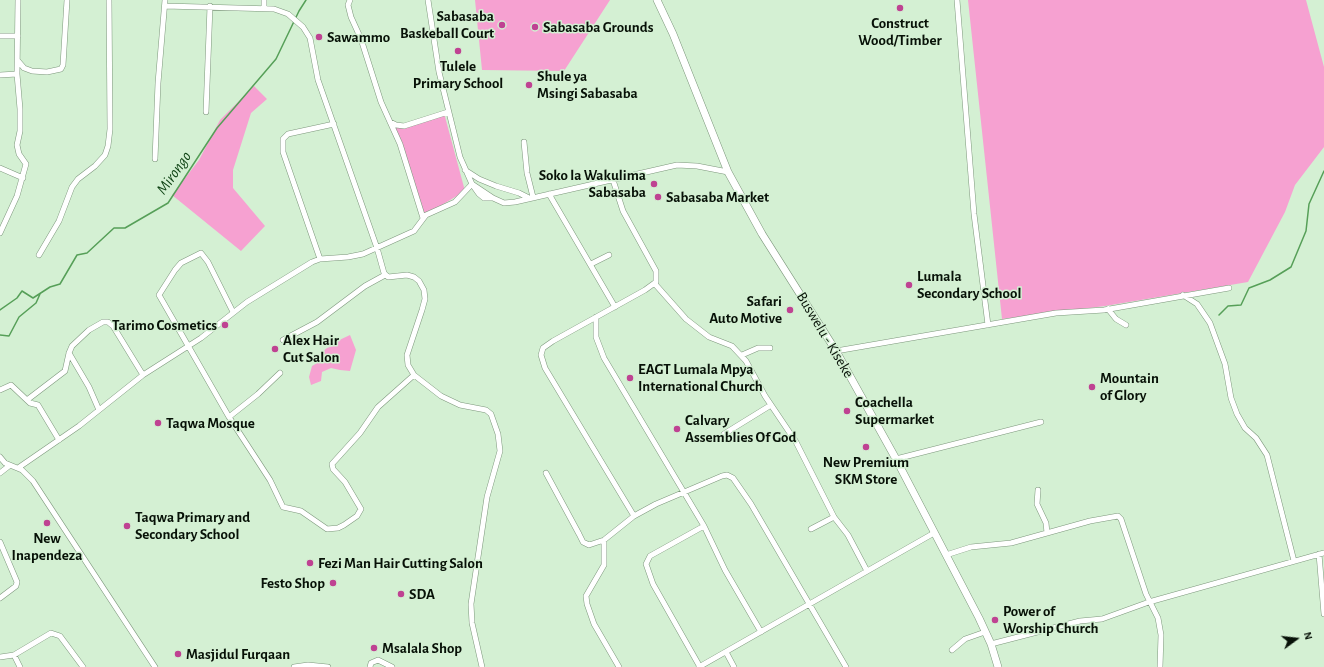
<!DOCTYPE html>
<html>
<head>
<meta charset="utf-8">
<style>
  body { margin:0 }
  #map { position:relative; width:1324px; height:667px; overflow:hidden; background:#d4f0d3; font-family:"Alegreya Sans",sans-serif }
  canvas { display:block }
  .north { position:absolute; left:1276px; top:619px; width:40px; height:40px; -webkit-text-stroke:3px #d4f0d3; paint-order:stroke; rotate:75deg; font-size:11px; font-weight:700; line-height:16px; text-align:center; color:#071107 }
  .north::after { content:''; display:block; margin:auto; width:14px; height:18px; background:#071107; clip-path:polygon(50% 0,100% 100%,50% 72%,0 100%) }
</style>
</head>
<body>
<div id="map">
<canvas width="1324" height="667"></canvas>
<div class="north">N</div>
</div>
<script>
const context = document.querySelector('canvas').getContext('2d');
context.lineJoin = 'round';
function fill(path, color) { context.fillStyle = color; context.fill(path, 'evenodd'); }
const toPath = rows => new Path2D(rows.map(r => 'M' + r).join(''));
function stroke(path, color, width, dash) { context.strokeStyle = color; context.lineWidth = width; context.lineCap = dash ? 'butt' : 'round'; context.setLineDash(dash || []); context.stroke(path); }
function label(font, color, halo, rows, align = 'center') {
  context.font = font + ' "Alegreya Sans",sans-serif'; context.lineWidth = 3; context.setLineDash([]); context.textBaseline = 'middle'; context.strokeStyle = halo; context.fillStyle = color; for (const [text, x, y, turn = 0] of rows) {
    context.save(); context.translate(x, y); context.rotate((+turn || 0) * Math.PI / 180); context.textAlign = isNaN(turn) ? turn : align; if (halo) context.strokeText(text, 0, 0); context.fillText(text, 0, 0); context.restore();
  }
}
fill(toPath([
  [475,0,610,0,564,71,482,70],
  [968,0,1306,0,1324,67,1324,147,1295,185,1285,212,1248,282,1105,306,1002,319],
  [254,86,267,99,251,113,233,170,233,188,265,226,241,251,172,195,199,160,220,120],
  [444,113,465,191,422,217,394,128],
  [350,335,356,350,350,371,340,370,331,368,322,372,321,381,311,385,309,377,312,366,319,362,316,357,327,348,333,346,333,343]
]), '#f6a1d1');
stroke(toPath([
  [0,310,17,298,22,291,33,298,50,287,60,284,77,255,87,253,114,228,125,228,168,203,217,128,276,59,299,11,306,0],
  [1219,315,1228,306,1241,305,1249,288,1270,280,1291,267,1306,231,1309,204,1324,171],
  [0,335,9,336,19,317,36,303,40,294]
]), '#569f58', 1.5);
const minor = toPath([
  [264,0,264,8],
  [350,0,348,5,351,17,361,39,381,102,400,144,423,218],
  [428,0,439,72,460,157,472,184,493,198,504,203,515,202,677,165,697,166,728,172],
  [957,0,974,214,988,325],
  [165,6,274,9,288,14,303,27,310,38,318,80,377,248,384,273,388,277,407,275,414,277,419,281,424,290,425,299,422,310,407,355,408,365,414,375,441,396,460,405,486,410,491,414,498,434,500,451,487,497,471,604,472,623,482,667],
  [0,36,18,36],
  [18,61,24,68,32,71,47,72,61,69,63,65,67,0],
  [0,75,17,74],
  [206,112,210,6],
  [390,122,396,125,404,126,448,112],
  [524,142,527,173,533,197],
  [155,159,158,83,165,0],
  [0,168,23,178],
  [465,170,479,179,496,186,519,193,529,198],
  [613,180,623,211,656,271,656,282,645,290,553,341,543,348,541,355,545,368,634,516],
  [474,187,479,194,484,198,493,198],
  [549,194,615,307],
  [0,233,17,196,26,164,19,154,17,145,20,131,20,109,17,74,18,0],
  [39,255,59,221,72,187,78,179,95,166,105,155,108,146,110,129,109,0],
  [320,259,283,152,283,139,288,134,334,124],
  [591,264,609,255],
  [655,284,686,319,709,337,732,346,746,361,765,396,796,442,834,517,848,535,867,571],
  [1183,295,1197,304,1210,323,1225,364,1231,398,1237,414,1245,428,1256,438,1267,455,1294,561],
  [1108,309,1116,319,1126,325],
  [233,312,208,262,201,253,181,263,175,270,159,295,229,417,270,480,283,507,301,511,327,529,338,528,344,525,357,516,361,509,345,482,333,469,332,464,360,433,378,407,414,375],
  [596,317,596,337,604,358,704,526,725,570,761,632],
  [283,340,317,322,365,286,385,275],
  [836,351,1056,313,1104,310,1229,288],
  [69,353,89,387,99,410],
  [742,355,758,348,770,348],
  [0,390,11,385,30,403,38,405,59,440],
  [27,400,65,371,69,353,72,346,89,330,103,322,108,322,113,326,143,375],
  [229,417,258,394,280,373],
  [724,434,771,405],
  [0,457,5,463,22,470,33,481,155,667],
  [896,459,1041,422],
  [18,468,79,426,143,375,201,338,247,302,312,262,320,259,348,257,363,254,414,231,426,215,455,202,472,184],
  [0,473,9,466],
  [546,473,579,534,583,542,589,545,604,540,634,516,656,504,722,476,727,475,733,478,751,504,846,667],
  [1038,490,1037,504,1046,523,1047,533],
  [811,529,834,517],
  [604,540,604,565,586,596,587,604,594,624,619,667],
  [0,542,17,582,16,586,0,598],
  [1319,554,1324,614],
  [946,555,971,547,1011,543,1090,521,1118,516,1121,519,1146,594,1158,618,1161,635,1160,667],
  [991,644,1080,621,1102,619,1149,602,1324,553],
  [952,650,965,639,985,632],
  [726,652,734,667],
  [14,655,20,667],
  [0,657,14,655,51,633,60,636,83,667],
  [294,667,308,665,328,667],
  [370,667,371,663,378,660,392,667],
  [699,667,934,533],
  [700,667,653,584,646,564,650,556,704,526]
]);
const secondary = toPath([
  [657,0,673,34,728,172,762,234,836,351,896,459,979,618,991,644,998,667]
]);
stroke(minor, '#7d977c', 6);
stroke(secondary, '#7d977c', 8);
stroke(minor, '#fff', 5);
stroke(secondary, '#fff', 7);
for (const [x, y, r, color] of [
  [900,8,4,"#bf4292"],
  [502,25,4,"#bf4292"],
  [535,27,4,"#bf4292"],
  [319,37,4,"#bf4292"],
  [458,51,4,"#bf4292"],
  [529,85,4,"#bf4292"],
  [654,184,4,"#bf4292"],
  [658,197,4,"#bf4292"],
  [909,285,4,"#bf4292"],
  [790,310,4,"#bf4292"],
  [225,325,4,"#bf4292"],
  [275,349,4,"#bf4292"],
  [630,378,4,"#bf4292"],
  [1092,387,4,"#bf4292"],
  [847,411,4,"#bf4292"],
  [158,423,4,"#bf4292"],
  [677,429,4,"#bf4292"],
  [866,447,4,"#bf4292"],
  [47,523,4,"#bf4292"],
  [127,526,4,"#bf4292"],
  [310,563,4,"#bf4292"],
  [333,583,4,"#bf4292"],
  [401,594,4,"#bf4292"],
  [995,620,4,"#bf4292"],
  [374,648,4,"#bf4292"],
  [178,654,4,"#bf4292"]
]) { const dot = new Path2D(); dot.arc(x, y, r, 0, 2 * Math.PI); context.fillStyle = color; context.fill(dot); stroke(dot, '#d4f0d3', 1.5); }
label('bold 15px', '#071107', '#d4f0d3', [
  ["Sabasaba",494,16,"right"],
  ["Baskeball Court",494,33,"right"],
  ["Construct",900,23,"center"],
  ["Wood/Timber",900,40,"center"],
  ["Sabasaba Grounds",543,27],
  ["Sawammo",327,37],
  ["Tulele",458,66,"center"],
  ["Primary School",458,83,"center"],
  ["Shule ya",537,76],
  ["Msingi Sabasaba",537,93],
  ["Soko la Wakulima",646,175,"right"],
  ["Sabasaba",646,192,"right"],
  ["Sabasaba Market",666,197],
  ["Lumala",917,276],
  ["Secondary School",917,293],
  ["Safari",782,301,"right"],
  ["Auto Motive",782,318,"right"],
  ["Tarimo Cosmetics",217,325,"right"],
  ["Alex Hair",283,340],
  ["Cut Salon",283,357],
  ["EAGT Lumala Mpya",638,369],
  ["International Church",638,386],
  ["Mountain",1100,378],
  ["of Glory",1100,395],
  ["Coachella",855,402],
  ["Supermarket",855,419],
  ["Calvary",685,420],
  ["Assemblies Of God",685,437],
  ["Taqwa Mosque",166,423],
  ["New Premium",866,462,"center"],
  ["SKM Store",866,479,"center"],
  ["Taqwa Primary and",135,517],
  ["Secondary School",135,534],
  ["New",47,538,"center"],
  ["Inapendeza",47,555,"center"],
  ["Fezi Man Hair Cutting Salon",318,563],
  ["Festo Shop",325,583,"right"],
  ["SDA",409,594],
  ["Power of",1003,611],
  ["Worship Church",1003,628],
  ["Msalala Shop",382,648],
  ["Masjidul Furqaan",186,654]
], 'left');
label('15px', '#071107', '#d4f0d3', [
  ["Buswelu - Kiseke",825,335,59]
]);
label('italic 16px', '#114516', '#d4f0d3', [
  ["Mirongo",174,173,-55]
]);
</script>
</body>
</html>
